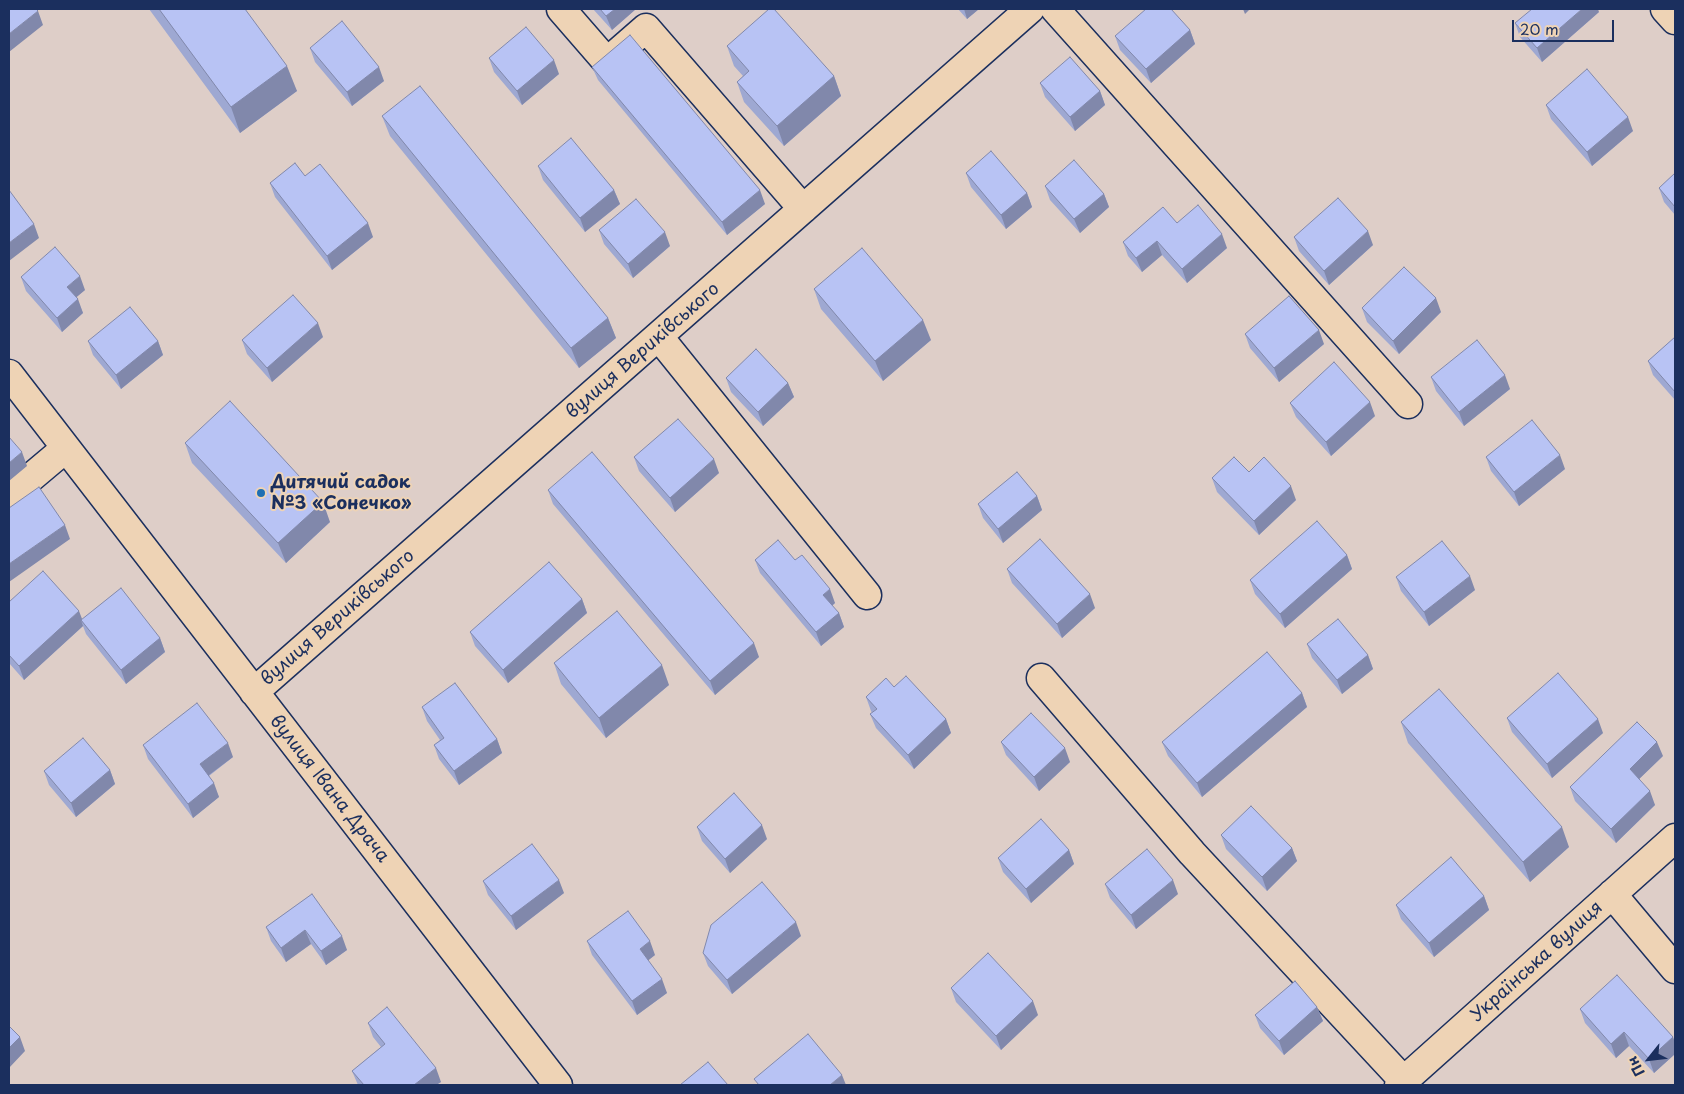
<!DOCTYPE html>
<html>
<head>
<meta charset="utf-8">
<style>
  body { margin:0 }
  #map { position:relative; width:1684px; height:1094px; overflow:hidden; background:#decec8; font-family:"Playpen Sans",sans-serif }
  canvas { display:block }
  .frame { position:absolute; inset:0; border:10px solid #1b2f5e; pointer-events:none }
  .north { position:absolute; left:1624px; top:1034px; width:50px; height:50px; -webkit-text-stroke:4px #eed3b5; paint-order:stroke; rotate:241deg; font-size:14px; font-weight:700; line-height:20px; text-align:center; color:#1b2f5e }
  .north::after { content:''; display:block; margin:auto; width:18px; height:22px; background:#1b2f5e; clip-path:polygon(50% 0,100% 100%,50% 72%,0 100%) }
  .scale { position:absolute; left:1512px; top:20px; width:102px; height:22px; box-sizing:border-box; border:2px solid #1b2f5e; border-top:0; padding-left:6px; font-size:15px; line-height:18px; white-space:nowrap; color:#1b2f5e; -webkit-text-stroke:4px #eed3b5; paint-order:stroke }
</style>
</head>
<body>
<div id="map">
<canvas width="1684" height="1094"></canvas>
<div class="frame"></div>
<div class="north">Пн</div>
<div class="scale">20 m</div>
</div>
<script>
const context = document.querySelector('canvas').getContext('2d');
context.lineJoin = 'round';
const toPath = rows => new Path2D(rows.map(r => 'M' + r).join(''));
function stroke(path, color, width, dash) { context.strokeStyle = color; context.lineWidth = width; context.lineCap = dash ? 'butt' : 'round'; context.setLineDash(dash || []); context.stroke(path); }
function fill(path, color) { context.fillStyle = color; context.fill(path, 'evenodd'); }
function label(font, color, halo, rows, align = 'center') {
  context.font = font + ' "Playpen Sans",sans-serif'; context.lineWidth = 4; context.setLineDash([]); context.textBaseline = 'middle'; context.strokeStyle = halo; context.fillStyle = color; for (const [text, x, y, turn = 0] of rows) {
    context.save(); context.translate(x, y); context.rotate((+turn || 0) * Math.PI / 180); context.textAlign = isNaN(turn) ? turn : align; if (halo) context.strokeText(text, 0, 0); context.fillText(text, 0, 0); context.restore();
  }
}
const minor = toPath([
  [561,9,607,62,646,28,803,209],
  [1055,9,1408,404],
  [1665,9,1675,20],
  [659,337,867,595],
  [9,374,558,1085],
  [9,496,66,448],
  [1041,678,1192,853,1404,1081],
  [254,692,1030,9],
  [1612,894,1675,969],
  [1399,1085,1675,838]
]);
stroke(minor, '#1b2f5e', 31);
stroke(minor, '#eed3b5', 28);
fill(toPath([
  [149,9,245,9,297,91,240,133],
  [593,9,636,9,612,30],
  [958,9,979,9,967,19],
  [1599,12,1542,62,1520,37,1515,23],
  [1190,30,1195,44,1151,83,1120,50,1115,36],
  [727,46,834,76,841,96,784,146,744,102,737,82,743,76,734,66],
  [310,48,384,81,352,106,315,62],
  [489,58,559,74,522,105,494,72],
  [592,67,765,204,727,235,598,80],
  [1040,83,1100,91,1105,105,1075,131,1045,97],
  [1546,105,1633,131,1592,166,1551,119],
  [382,116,608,318,616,338,579,368,390,136],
  [538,166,614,190,620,204,585,232,543,180],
  [966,173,1027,193,1032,207,1006,229,971,187],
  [1675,173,1675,215,1664,202,1659,188],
  [305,176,373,237,332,270,275,197,270,183],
  [1045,186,1104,194,1109,207,1080,233,1050,200],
  [1177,223,1227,248,1187,283,1162,255,1142,272,1128,256,1123,242],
  [599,230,670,246,633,278,604,244],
  [1294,237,1373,245,1329,285,1299,251],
  [21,277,85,290,76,297,83,313,62,332,26,291],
  [814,289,931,340,883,381,821,309],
  [1362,308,1441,312,1399,354,1367,322],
  [1245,334,1324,344,1279,382,1250,348],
  [323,337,272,382,247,354,242,340],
  [1675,337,1675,400,1653,375,1648,361],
  [88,341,158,341,163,355,121,389,93,355],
  [1431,377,1510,389,1464,426,1436,391],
  [726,378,788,383,794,397,763,426,731,392],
  [1290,403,1375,416,1331,456,1296,417],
  [185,443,330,522,286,563,192,463],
  [634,457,719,473,675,512,639,471],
  [1486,457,1565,469,1519,506,1491,471],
  [1249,472,1296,500,1259,535,1217,492,1212,478],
  [548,490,759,657,715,695,553,504],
  [1037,496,1042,510,1003,543,983,518,978,504],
  [1347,555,1352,569,1285,628,1255,594,1250,580],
  [755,560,795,560,835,603,832,606,839,613,844,627,821,646,760,573],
  [1007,569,1095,608,1062,638,1012,583],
  [1396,577,1475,590,1429,626,1401,591],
  [582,599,587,613,508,683,475,646,470,632],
  [9,602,160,638,165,652,126,684,86,634,83,626,24,680,9,663],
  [1307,644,1368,655,1373,669,1342,694,1312,658],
  [554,663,669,685,606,738,561,684],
  [894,687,946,719,951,733,914,769,876,728,870,714,872,713,871,711,866,697],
  [1302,693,1307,707,1202,797,1168,756,1162,742],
  [422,707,497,739,502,753,459,785,439,759,434,745,440,740,427,721],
  [1507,718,1603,733,1552,778,1512,732],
  [1401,722,1569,847,1530,882,1408,743],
  [1001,742,1070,762,1039,791,1006,755],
  [143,745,233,757,209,776,219,797,193,818,148,759],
  [1663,756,1639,779,1655,805,1616,843,1575,801,1570,787],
  [110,770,115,784,76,817,49,785,44,771],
  [697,827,767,839,730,873,702,841],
  [1221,835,1292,848,1297,861,1267,891,1226,849],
  [1069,850,1074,864,1031,903,1003,872,998,858],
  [483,881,564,893,516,930,488,895],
  [1105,884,1178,894,1136,929,1110,898],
  [312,894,347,950,326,965,311,944,286,962,271,941,266,927],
  [1484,896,1489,910,1434,957,1401,919,1396,905],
  [801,936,732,994,708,966,703,953],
  [587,941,655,955,648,960,667,993,637,1015,592,955],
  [951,988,1038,1015,1001,1050,956,1002],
  [1317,1007,1323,1021,1284,1055,1260,1028,1255,1015],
  [1580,1009,1673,1037,1675,1043,1675,1054,1654,1073,1629,1046,1616,1058,1585,1023],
  [368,1023,441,1082,436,1085,358,1085,352,1071,381,1047,373,1037]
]), '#9ea8d2');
fill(toPath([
  [615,9,636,9,612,30,606,16],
  [964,9,979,9,967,19],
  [1243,9,1250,9,1245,14],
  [1582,9,1598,9,1599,12,1542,62,1537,48],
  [38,11,43,25,9,52,9,34],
  [1190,30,1195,44,1151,83,1146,69],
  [554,60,559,74,522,105,517,91],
  [287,66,297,91,240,133,231,107],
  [379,67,384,81,352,106,347,92],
  [834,76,841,96,784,146,777,126],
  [1100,91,1105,105,1075,131,1070,117],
  [1628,117,1633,131,1592,166,1587,152],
  [614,190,620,204,585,232,580,218],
  [760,190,765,204,727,235,722,222],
  [1027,193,1032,207,1006,229,1001,215],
  [1104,194,1109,207,1080,233,1074,219],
  [368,223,373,237,332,270,327,256],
  [34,224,39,238,9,261,9,243],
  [1368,231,1373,245,1329,285,1324,271],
  [665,232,670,246,633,278,628,264],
  [1222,234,1227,248,1187,283,1182,269],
  [1157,241,1162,255,1142,272,1136,258],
  [80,276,85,290,72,301,67,287],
  [1436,298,1441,312,1399,354,1393,341],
  [78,299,83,313,62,332,57,318],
  [608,318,616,338,579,368,571,348],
  [923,320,931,340,883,381,875,361],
  [318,323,323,337,272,382,267,368],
  [1319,330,1324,344,1279,382,1274,368],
  [158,341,163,355,121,389,116,375],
  [1505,375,1510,389,1464,426,1459,412],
  [788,383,794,397,763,426,758,412],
  [1370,402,1375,416,1331,456,1326,442],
  [22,452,27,466,9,481,9,463],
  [1560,455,1565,469,1519,506,1514,492],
  [714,459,719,473,675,512,670,498],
  [1291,486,1296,500,1259,535,1254,521],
  [1037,496,1042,510,1003,543,998,529],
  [323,502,330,522,286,563,278,543],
  [65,525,70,539,9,582,9,564],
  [1347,555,1352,569,1285,628,1280,614],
  [1470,576,1475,590,1429,626,1424,612],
  [830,589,835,603,828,609,823,595],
  [1090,594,1095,608,1062,638,1057,624],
  [582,599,587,613,508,683,503,670],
  [79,611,84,624,81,620,83,626,24,680,19,666],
  [839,613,844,627,821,646,816,632],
  [160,638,165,652,126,684,121,670],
  [754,643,759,657,715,695,710,681],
  [1368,655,1373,669,1342,694,1337,680],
  [662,665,669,685,606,738,599,718],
  [1302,693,1307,707,1202,797,1197,783],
  [946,719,951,733,914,769,908,755],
  [1598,719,1603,733,1552,778,1547,764],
  [497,739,502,753,459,785,454,771],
  [1657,742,1663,756,1635,783,1630,769],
  [228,743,233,757,205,778,200,764],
  [1065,748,1070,762,1039,791,1034,777],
  [110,770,115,784,76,817,71,803],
  [214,783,219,797,193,818,188,804],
  [1650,791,1655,805,1616,843,1611,829],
  [762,825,767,839,730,873,725,859],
  [1562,827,1569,847,1530,882,1523,862],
  [1292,848,1297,861,1267,891,1262,877],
  [1069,850,1074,864,1031,903,1026,889],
  [559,880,564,893,516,930,511,916],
  [1173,880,1178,894,1136,929,1131,915],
  [1484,896,1489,910,1434,957,1429,943],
  [796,922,801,936,732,994,727,980],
  [305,930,311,944,286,962,281,948],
  [342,936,347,950,326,965,321,951],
  [650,941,655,955,645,963,640,949],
  [662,979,667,993,637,1015,632,1001],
  [1033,1001,1038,1015,1001,1050,996,1036],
  [1317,1007,1323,1021,1284,1055,1279,1041],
  [1624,1032,1629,1046,1616,1058,1611,1044],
  [20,1037,25,1051,9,1068,9,1048],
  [1673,1037,1675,1043,1675,1054,1654,1073,1649,1059],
  [436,1068,441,1082,436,1085,414,1085],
  [842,1075,846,1085,830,1085]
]), '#8188ab');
const building = toPath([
  [9,9,36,9,38,11,9,34,9,9],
  [159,9,245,9,287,66,231,107,159,9],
  [600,9,615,9,606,16,600,9],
  [769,9,774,9,834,76,777,126,737,82,749,71,727,46,769,9],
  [1146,9,1171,9,1190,30,1146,69,1115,36,1146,9],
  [1532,9,1582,9,1537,48,1515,23,1532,9],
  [342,21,379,67,347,92,310,48,342,21],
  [526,27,554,60,517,91,489,58,526,27],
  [630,35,760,190,722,222,592,67,630,35],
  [1070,57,1100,91,1070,117,1040,83,1070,57],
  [1587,69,1628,117,1587,152,1546,105,1587,69],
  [420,86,608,318,571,348,382,116,420,86],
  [571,138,614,190,580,218,538,166,571,138],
  [991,151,1027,193,1001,215,966,173,991,151],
  [1074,160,1104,194,1074,219,1045,186,1074,160],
  [295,163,305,176,320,164,368,223,327,256,270,183,295,163],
  [1675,173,1675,207,1659,188,1675,173],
  [9,190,34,224,9,243,9,190],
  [1338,198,1368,231,1324,271,1294,237,1338,198],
  [636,199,665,232,628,264,599,230,636,199],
  [1198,205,1222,234,1182,269,1157,241,1136,258,1123,242,1163,207,1177,223,1198,205],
  [55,247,80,276,67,287,78,299,57,318,21,277,55,247],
  [862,248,923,320,875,361,814,289,862,248],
  [1404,267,1436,298,1393,341,1362,308,1404,267],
  [293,295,318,323,267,368,242,340,293,295],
  [1289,296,1319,330,1274,368,1245,334,1289,296],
  [130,307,158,341,116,375,88,341,130,307],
  [1675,337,1675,392,1648,361,1675,337],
  [1477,340,1505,375,1459,412,1431,377,1477,340],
  [756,349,788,383,758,412,726,378,756,349],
  [1334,362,1370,402,1326,442,1290,403,1334,362],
  [230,401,323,502,278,543,185,443,230,401],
  [678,419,714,459,670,498,634,457,678,419],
  [1532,420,1560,455,1514,492,1486,457,1532,420],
  [9,437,22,452,9,463,9,437],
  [592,452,754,643,710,681,548,490,592,452],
  [1234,457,1249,472,1264,457,1291,486,1254,521,1212,478,1234,457],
  [1017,472,1037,496,998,529,978,504,1017,472],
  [39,487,65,525,9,564,9,508,39,487],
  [1317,521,1347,555,1280,614,1250,580,1317,521],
  [1040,539,1090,594,1057,624,1007,569,1040,539],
  [778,540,795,560,802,555,830,589,823,595,839,613,816,632,755,560,778,540],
  [1442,541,1470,576,1424,612,1396,577,1442,541],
  [549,562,582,599,503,670,470,632,549,562],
  [43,571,79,611,19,666,9,655,9,602,43,571],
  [121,588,160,638,121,670,81,620,121,588],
  [617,611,662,665,599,718,554,663,617,611],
  [1338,619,1368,655,1337,680,1307,644,1338,619],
  [1267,652,1302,693,1197,783,1162,742,1267,652],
  [1558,673,1598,719,1547,764,1507,718,1558,673],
  [906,676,946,719,908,755,870,714,877,709,866,697,886,678,894,687,906,676],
  [455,683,497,739,454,771,434,745,444,738,422,707,455,683],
  [1439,689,1562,827,1523,862,1401,722,1439,689],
  [197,703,228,743,200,764,214,783,188,804,143,745,197,703],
  [1031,713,1065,748,1034,777,1001,742,1031,713],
  [1637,722,1657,742,1630,769,1650,791,1611,829,1570,787,1637,722],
  [83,738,110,770,71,803,44,771,83,738],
  [734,793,762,825,725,859,697,827,734,793],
  [1251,806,1292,848,1262,877,1221,835,1251,806],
  [1041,819,1069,850,1026,889,998,858,1041,819],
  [532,844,559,880,511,916,483,881,532,844],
  [1147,849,1173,880,1131,915,1105,884,1147,849],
  [1451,857,1484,896,1429,943,1396,905,1451,857],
  [762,882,796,922,727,980,703,953,711,925,762,882],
  [312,894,342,936,321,951,305,930,281,948,266,927,312,894],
  [628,911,650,941,640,949,662,979,632,1001,587,941,628,911],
  [988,953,1033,1001,996,1036,951,988,988,953],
  [1617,975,1673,1037,1649,1059,1624,1032,1611,1044,1580,1009,1617,975],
  [1295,981,1317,1007,1279,1041,1255,1015,1295,981],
  [387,1007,436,1068,414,1085,364,1085,352,1071,385,1044,368,1023,387,1007],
  [9,1026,20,1037,9,1048,9,1026],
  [808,1034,842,1075,830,1085,759,1085,754,1079,808,1034],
  [708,1062,728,1085,680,1085,708,1062]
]);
fill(building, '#b8c3f4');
stroke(building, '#8188ab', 1);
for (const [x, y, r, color] of [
  [261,493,5,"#1f6fb2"]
]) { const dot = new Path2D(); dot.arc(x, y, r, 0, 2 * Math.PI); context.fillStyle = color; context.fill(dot); stroke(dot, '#eed3b5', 2); }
label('18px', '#1b2f5e', '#eed3b5', [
  ["вулиця Вериківського",643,351,-41],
  ["вулиця Вериківського",338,618,-41],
  ["вулиця Івана Драча",329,789,52],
  ["Українська вулиця",1537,962,-42]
]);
label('bold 18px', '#1b2f5e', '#eed3b5', [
  ["Дитячий садок",271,483],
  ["№3 «Сонечко»",271,504]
], 'left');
</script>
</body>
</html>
